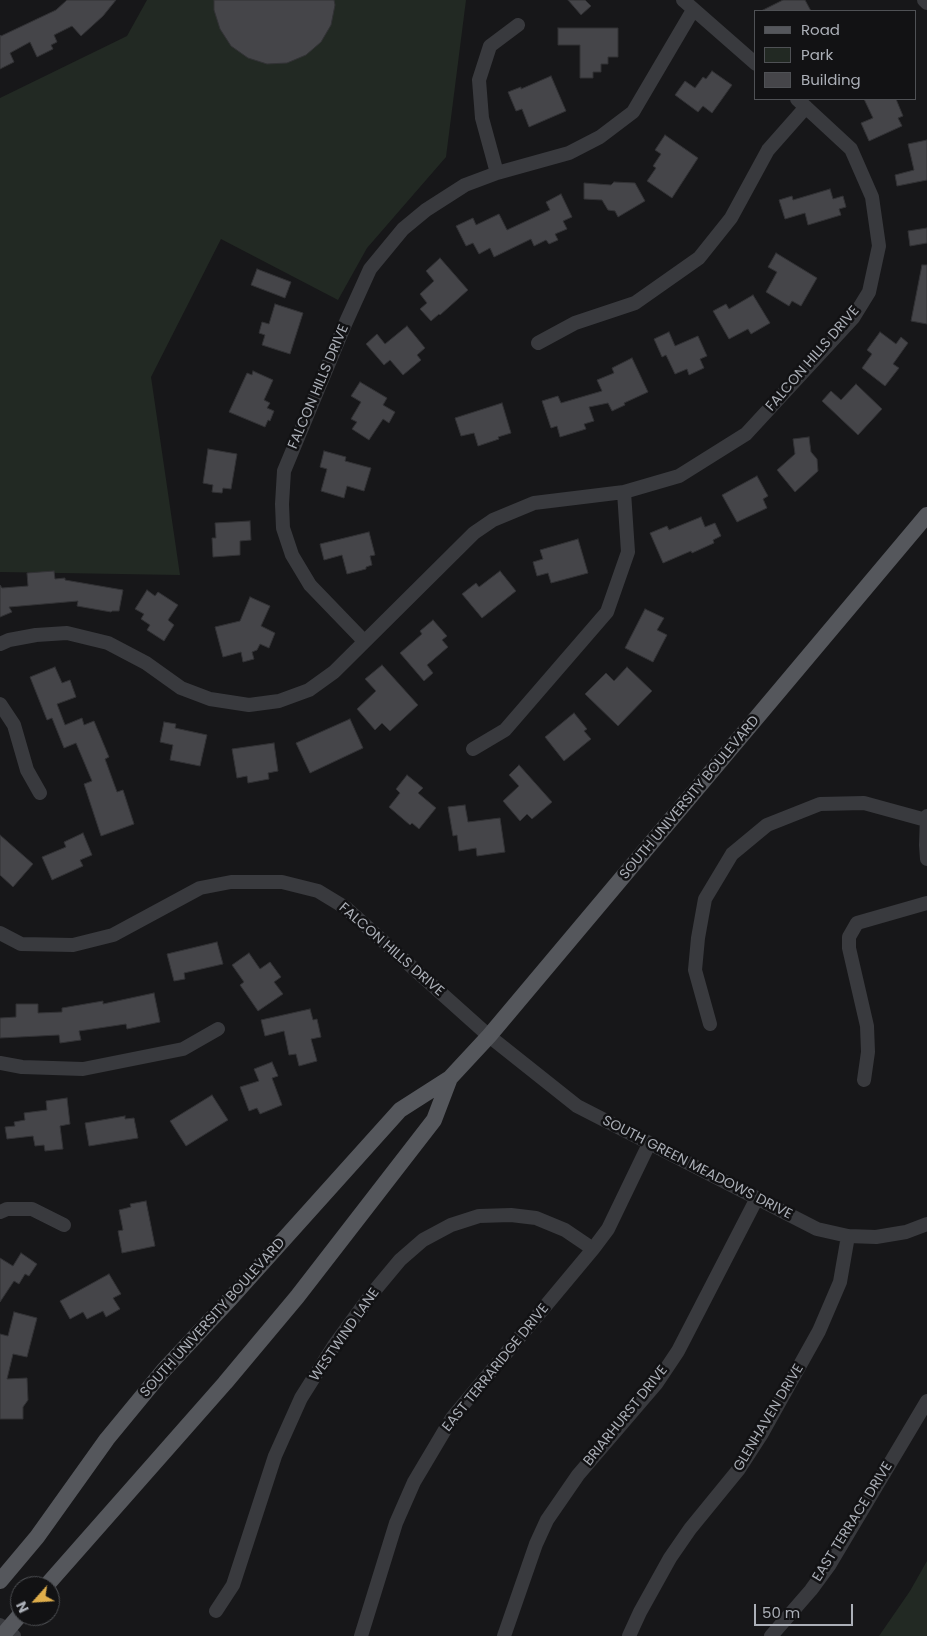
<!DOCTYPE html>
<html>
<head>
<meta charset="utf-8">
<style>
  body { margin:0 }
  #map { position:relative; width:927px; height:1636px; overflow:hidden; background:#171719; font-family:Poppins,sans-serif }
  canvas { display:block }
  .legend { position:absolute; left:754px; top:10px; width:162px; height:90px; box-sizing:border-box; background:#121214; border:1px solid #4f5155; margin:0; padding:6px 9px; list-style:none; font-size:15px; color:#abafb7 }
  .legend li { display:flex; align-items:center; gap:10px; height:25px }
  .legend b { width:25px; border:1px solid #4f5155 }
  .north { position:absolute; left:10px; top:1576px; width:50px; height:50px; box-sizing:border-box; background:#121214; border:1px solid #4f5155; border-radius:50%; rotate:244deg; font-size:14px; font-weight:700; line-height:20px; text-align:center; color:#abafb7 }
  .north::after { content:''; display:block; margin:auto; width:18px; height:22px; background:#dead4b; clip-path:polygon(50% 0,100% 100%,50% 72%,0 100%) }
  .scale { position:absolute; left:754px; top:1604px; width:99px; height:22px; box-sizing:border-box; border:2px solid #abafb7; border-top:0; padding-left:6px; font-size:15px; line-height:18px; white-space:nowrap; color:#abafb7; -webkit-text-stroke:4px #121214; paint-order:stroke }
</style>
</head>
<body>
<div id="map">
<canvas width="927" height="1636"></canvas>
<ul class="legend">
<li><b style="height:6px;background:#55575c"></b>Road</li>
<li><b style="height:14px;background:#222923"></b>Park</li>
<li><b style="height:14px;background:#454549"></b>Building</li>
</ul>
<div class="north">N</div>
<div class="scale">50 m</div>
</div>
<script>
const context = document.querySelector('canvas').getContext('2d');
context.lineJoin = 'round';
function fill(path, color) { context.fillStyle = color; context.fill(path, 'evenodd'); }
const toPath = rows => new Path2D(rows.map(r => 'M' + r).join(''));
function stroke(path, color, width, dash) { context.strokeStyle = color; context.lineWidth = width; context.lineCap = dash ? 'butt' : 'round'; context.setLineDash(dash || []); context.stroke(path); }
function label(font, color, halo, rows, align = 'center') {
  context.font = font + ' Poppins,sans-serif'; context.lineWidth = 5; context.setLineDash([]); context.textBaseline = 'middle'; context.strokeStyle = halo; context.fillStyle = color; for (const [text, x, y, turn = 0] of rows) {
    context.save(); context.translate(x, y); context.rotate((+turn || 0) * Math.PI / 180); context.textAlign = isNaN(turn) ? turn : align; if (halo) context.strokeText(text, 0, 0); context.fillText(text, 0, 0); context.restore();
  }
}
fill(toPath([
  [147,0,466,0,446,157,367,248,338,300,221,239,151,377,180,575,0,572,0,98,127,36],
  [927,1561,927,1636,879,1636,910,1591]
]), '#222923');
const building = toPath([
  [67,0,116,0,103,16,81,36,72,26,54,35,57,42,51,45,53,49,37,57,30,42,10,53,14,62,0,69,0,35,1,36,56,10,67,0],
  [214,0,334,0,335,5,331,25,321,42,306,55,287,63,267,64,248,58,231,46,220,29,214,10,214,0],
  [568,0,585,0,591,6,581,15,568,0],
  [783,0,805,0,811,11,761,11,783,0],
  [558,28,618,28,618,57,608,57,608,64,601,64,601,72,593,72,593,78,580,78,580,45,558,45,558,28],
  [712,71,732,85,712,113,703,106,698,112,675,95,685,81,695,88,703,77,706,79,712,71],
  [551,76,566,111,529,127,522,109,516,111,508,92,521,87,521,89,551,76],
  [864,99,896,99,903,116,898,118,902,126,869,141,861,123,873,118,864,99],
  [665,135,698,158,672,198,647,181,656,168,653,166,661,154,655,150,665,135],
  [927,140,927,180,897,186,895,175,914,170,908,144,927,140],
  [614,182,635,183,645,201,618,217,615,211,608,210,602,200,584,199,584,183,611,185,614,182],
  [830,189,833,199,843,196,846,207,839,209,841,215,808,225,805,213,785,219,779,200,792,196,793,200,830,189],
  [561,194,572,217,563,221,567,229,555,234,558,240,549,244,546,240,534,246,531,239,494,257,490,248,479,254,473,243,466,246,456,226,473,218,476,225,499,214,507,230,550,210,546,202,561,194],
  [927,228,927,243,910,246,908,231,927,228],
  [776,253,817,278,801,306,792,301,789,306,766,292,777,272,768,267,776,253],
  [440,258,468,290,440,315,439,314,431,321,420,309,427,303,420,294,434,281,426,271,440,258],
  [922,265,927,265,927,324,911,321,922,265],
  [257,269,291,282,285,298,251,285,257,269],
  [753,295,770,323,751,334,748,329,729,339,713,311,726,304,729,309,753,295],
  [275,304,303,313,290,354,262,345,265,335,259,333,262,322,269,324,275,304],
  [407,326,425,348,417,355,421,360,403,375,390,360,384,365,366,344,377,334,385,344,407,326],
  [669,332,675,346,698,336,707,356,700,359,704,368,689,375,687,369,675,374,666,355,662,357,654,339,669,332],
  [880,332,896,344,901,337,908,343,893,364,899,368,885,386,862,368,872,354,867,350,880,332],
  [632,358,648,392,624,403,625,405,612,411,608,403,589,407,594,421,584,424,586,429,560,437,557,426,551,428,542,401,558,396,561,403,602,391,597,380,614,373,612,368,632,358],
  [253,371,273,380,264,400,270,403,267,408,274,411,270,421,268,420,265,427,229,412,247,373,252,375,253,371],
  [360,382,387,398,383,405,395,412,389,423,383,419,369,440,352,429,357,422,351,419,361,402,351,396,360,382],
  [856,384,882,409,858,435,822,401,831,391,841,400,856,384],
  [502,403,511,433,498,437,499,439,478,446,474,433,461,436,455,418,502,403],
  [809,437,811,452,817,459,818,471,795,492,777,470,795,454,793,439,809,437],
  [208,449,237,454,231,489,223,488,222,493,212,492,213,485,203,483,208,449],
  [324,451,346,457,345,461,371,468,364,491,347,486,344,498,321,491,327,469,320,467,324,451],
  [757,476,768,496,763,499,767,508,737,522,722,495,757,476],
  [701,517,705,527,715,523,721,536,713,540,714,543,692,553,691,551,663,563,650,533,667,526,669,530,701,517],
  [250,521,251,540,240,541,240,555,213,557,212,538,216,538,215,523,250,521],
  [369,532,375,555,370,556,372,565,366,567,366,569,347,574,342,555,324,560,320,544,369,532],
  [578,539,588,573,551,583,548,573,537,576,533,562,543,559,540,550,578,539],
  [54,571,55,579,65,578,65,580,123,590,119,611,112,611,111,612,77,606,78,601,9,607,12,612,0,617,0,585,2,588,28,586,27,573,54,571],
  [500,571,516,591,482,618,462,594,476,583,479,587,500,571],
  [147,590,155,596,158,592,178,605,168,620,174,625,164,641,147,630,150,625,141,619,144,614,135,609,147,590],
  [250,597,270,606,261,626,275,633,269,648,260,644,257,650,252,652,254,659,243,662,241,652,223,657,215,627,240,621,250,597],
  [645,609,664,618,657,630,667,635,653,662,625,648,645,609],
  [433,620,447,636,442,640,448,647,427,665,433,673,424,681,400,653,422,634,420,631,433,620],
  [382,665,418,705,390,731,382,723,375,730,357,709,376,691,365,679,382,665],
  [55,667,62,683,70,680,76,697,57,704,65,725,82,718,84,725,94,721,109,757,105,759,117,792,123,790,134,824,101,836,84,784,92,781,76,743,64,748,52,718,47,720,30,677,55,667],
  [627,667,652,691,618,726,585,694,606,673,614,681,627,667],
  [574,713,587,729,584,731,591,739,564,761,545,737,574,713],
  [350,719,363,748,310,773,296,743,350,719],
  [164,722,176,724,175,728,207,735,200,766,170,760,173,745,160,742,164,722],
  [274,743,278,771,268,773,269,779,248,783,247,776,237,778,232,749,274,743],
  [519,765,552,802,532,819,527,814,520,821,503,801,519,786,509,775,519,765],
  [407,775,423,788,418,793,436,808,419,829,412,823,410,825,389,807,400,793,396,789,407,775],
  [465,805,468,822,500,818,505,852,477,856,476,848,459,851,457,835,453,836,448,807,465,805],
  [83,833,92,855,80,860,83,866,52,880,42,857,66,847,64,842,83,833],
  [0,835,33,864,13,887,0,875,0,835],
  [217,942,223,964,184,973,185,979,174,981,167,954,217,942],
  [249,953,260,969,270,962,281,977,274,982,283,994,258,1011,240,985,244,982,232,965,249,953],
  [154,993,160,1022,127,1029,126,1024,79,1031,81,1040,60,1043,59,1035,0,1038,0,1018,16,1017,16,1004,38,1004,38,1013,62,1012,62,1008,103,1001,103,1004,154,993],
  [310,1009,313,1020,317,1019,321,1037,311,1039,317,1061,299,1066,296,1054,289,1055,284,1031,265,1036,261,1020,310,1009],
  [272,1062,278,1076,272,1078,282,1105,260,1114,257,1108,249,1111,240,1087,259,1081,254,1069,272,1062],
  [212,1095,228,1120,186,1146,170,1121,212,1095],
  [67,1098,70,1124,60,1126,63,1149,45,1151,44,1145,35,1146,33,1136,7,1139,5,1127,15,1126,14,1122,25,1120,24,1113,47,1110,46,1101,67,1098],
  [125,1116,125,1119,134,1118,138,1138,89,1146,85,1123,125,1116],
  [146,1201,155,1246,122,1253,118,1231,123,1230,119,1210,131,1207,130,1204,146,1201],
  [21,1253,37,1264,29,1276,25,1274,19,1284,14,1281,0,1302,0,1258,13,1266,21,1253],
  [109,1274,121,1294,113,1298,120,1309,106,1317,103,1311,87,1319,83,1312,70,1319,60,1301,109,1274],
  [14,1312,37,1318,27,1357,13,1354,7,1379,27,1378,28,1400,23,1407,23,1419,0,1419,0,1334,8,1336,14,1312]
]);
fill(building, '#454549');
stroke(building, '#323235', 1);
stroke(toPath([
  [683,0,756,64],
  [924,0,927,3],
  [497,173,482,118,479,80,490,46,518,25],
  [538,343,575,323,635,303,699,258,731,218,768,150,806,107],
  [364,641,310,585,292,555,283,528,282,504,284,471,346,322,370,269,403,229,426,210,465,185,497,173,569,153,600,137,633,112,693,10],
  [0,644,9,640,36,635,67,633,108,643,146,663,181,688,210,699,249,705,279,701,309,690,334,672,474,533,493,520,534,503,624,492,679,476,746,434,853,318,869,292,879,246,872,197,851,149,797,99],
  [0,704,14,725,27,770,40,793],
  [473,749,505,730,607,612,628,552,624,492],
  [927,816,926,845,927,859],
  [0,933,21,944,73,945,113,935,200,888,231,882,282,882,318,891,346,908,489,1036,577,1106,817,1229,848,1236,876,1237,906,1232,927,1224],
  [710,1024,695,970,698,938,705,899,732,854,767,825,820,804,864,803,926,820],
  [0,1063,22,1067,83,1069,183,1049,218,1029],
  [864,1080,868,1052,867,1026,849,948,849,937,857,923,927,903],
  [0,1212,7,1209,32,1209,64,1225],
  [216,1611,233,1585,275,1456,301,1398,335,1344,370,1296,400,1260,423,1240,451,1225,479,1216,511,1215,536,1218,565,1230,593,1249],
  [0,1625,14,1636],
  [361,1636,396,1523,414,1482,452,1418,593,1249,608,1229,649,1144],
  [504,1636,536,1544,547,1520,578,1475,656,1384,678,1351,757,1198],
  [629,1636,640,1612,670,1558,690,1529,739,1469,761,1435,819,1331,840,1282,848,1236],
  [771,1636,811,1590,830,1564,927,1401]
]), '#393a3e', 14);
stroke(toPath([
  [0,1581,37,1537,107,1439,163,1371,231,1298,400,1110,450,1078,489,1036,927,515],
  [46,1586,225,1383,297,1297,434,1120,450,1078],
  [2,1636,20,1615]
]), '#55575c', 16);
label('14px', '#abafb7', '#121214', [
  ["FALCON HILLS DRIVE",813,359,-49],
  ["FALCON HILLS DRIVE",319,387,-67],
  ["SOUTH UNIVERSITY BOULEVARD",690,798,-50],
  ["FALCON HILLS DRIVE",391,950,41],
  ["SOUTH GREEN MEADOWS DRIVE",697,1168,27],
  ["SOUTH UNIVERSITY BOULEVARD",213,1318,-48],
  ["WESTWIND LANE",345,1335,-55],
  ["EAST TERRARIDGE DRIVE",496,1368,-51],
  ["BRIARHURST DRIVE",626,1416,-51],
  ["GLENHAVEN DRIVE",769,1418,-59],
  ["EAST TERRACE DRIVE",853,1522,-58]
]);
</script>
</body>
</html>
